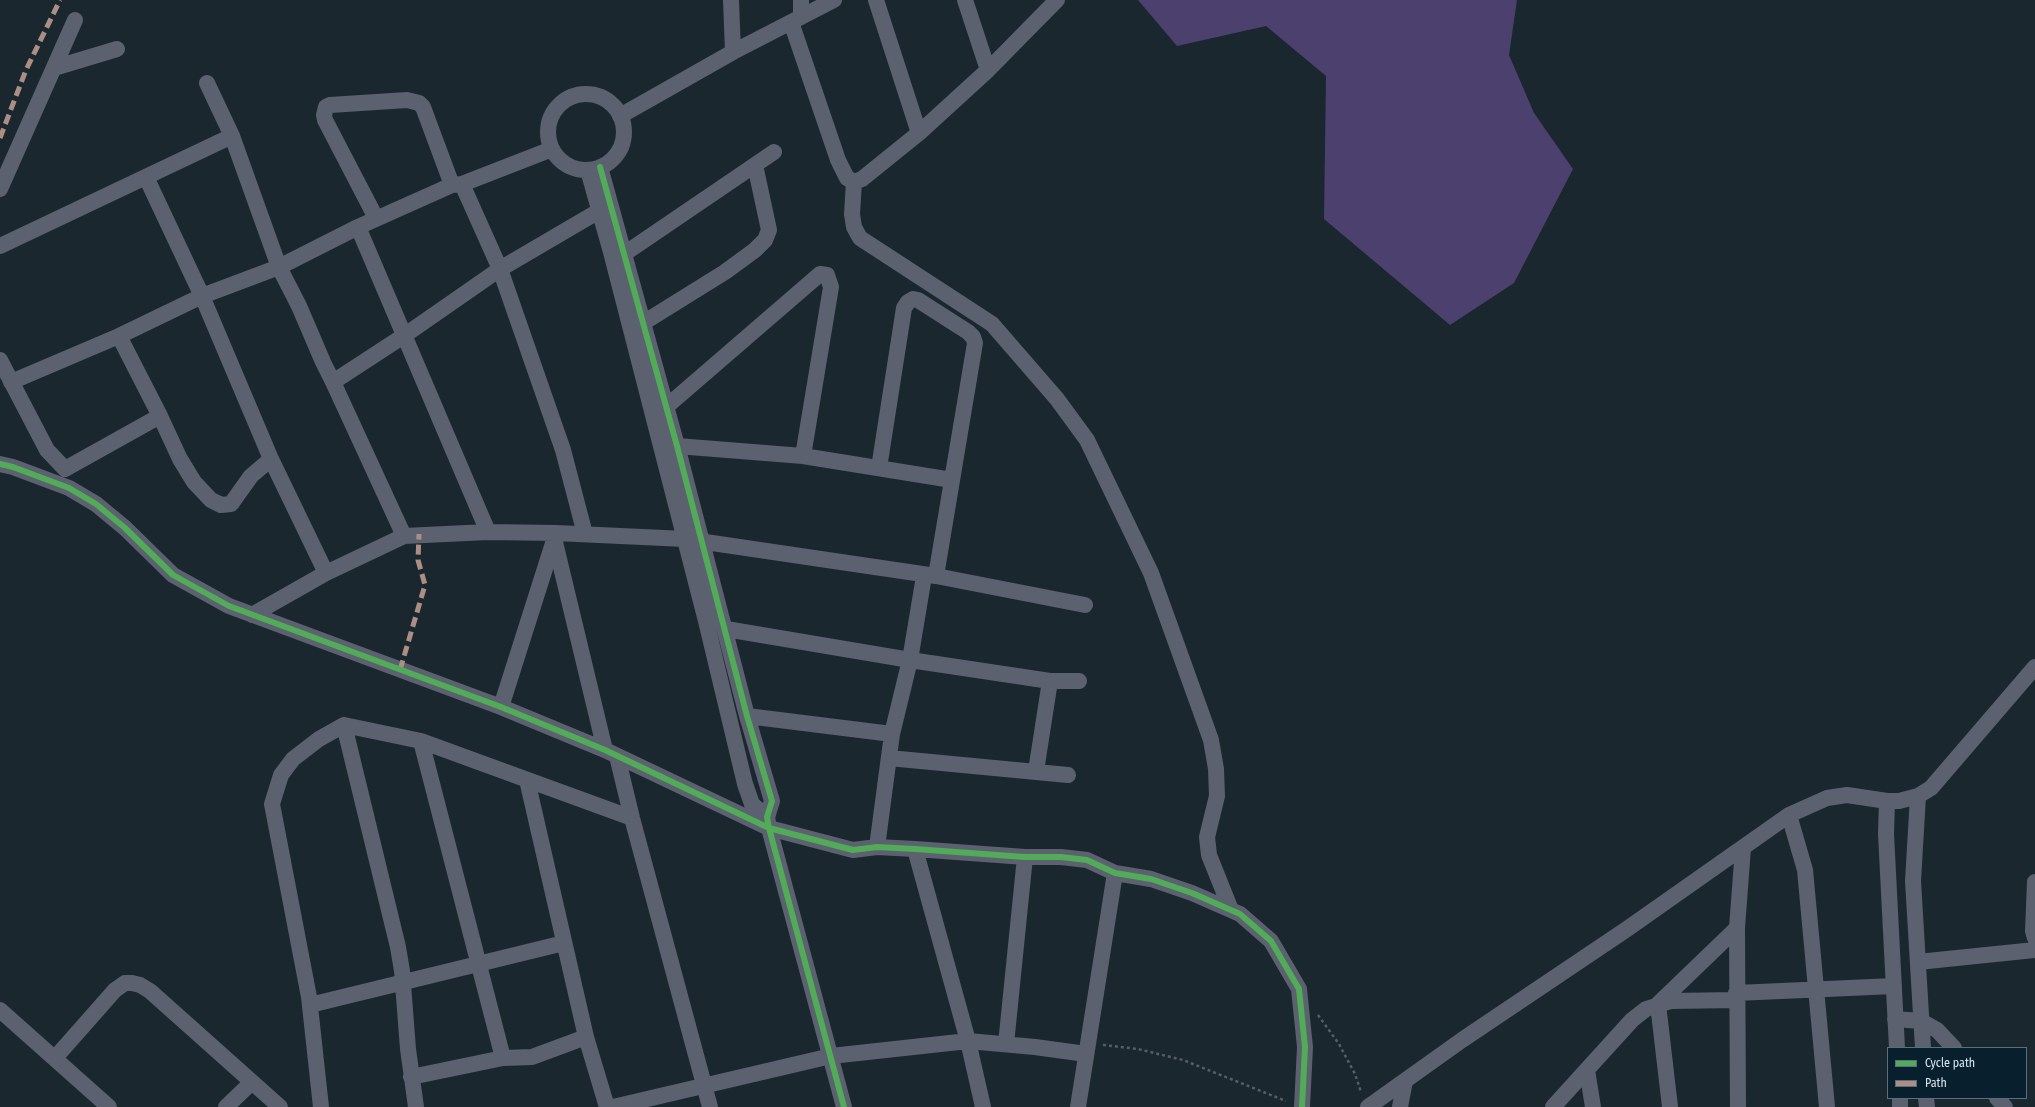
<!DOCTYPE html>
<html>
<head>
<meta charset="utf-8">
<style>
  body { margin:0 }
  #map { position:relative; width:2035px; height:1107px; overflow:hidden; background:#1a272f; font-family:"Fira Sans Condensed",sans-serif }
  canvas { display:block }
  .legend { position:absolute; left:1887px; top:1047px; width:140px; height:52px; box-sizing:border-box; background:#081f2d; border:1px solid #5b6e7b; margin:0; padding:5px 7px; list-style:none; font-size:12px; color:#d7e5ef }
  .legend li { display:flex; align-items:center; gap:8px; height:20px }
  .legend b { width:20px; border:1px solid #5b6e7b }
</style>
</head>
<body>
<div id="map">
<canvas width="2035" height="1107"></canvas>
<ul class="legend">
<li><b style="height:5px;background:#51ab58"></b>Cycle path</li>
<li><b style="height:5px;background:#ac8f84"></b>Path</li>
</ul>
</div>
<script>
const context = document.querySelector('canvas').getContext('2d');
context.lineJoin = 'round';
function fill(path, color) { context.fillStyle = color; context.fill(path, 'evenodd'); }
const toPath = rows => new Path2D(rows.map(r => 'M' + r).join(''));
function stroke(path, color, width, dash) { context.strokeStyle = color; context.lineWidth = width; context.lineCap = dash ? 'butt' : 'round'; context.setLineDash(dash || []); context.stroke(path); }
fill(toPath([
  [1138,0,1517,0,1509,55,1534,113,1573,169,1514,283,1450,325,1324,219,1326,76,1266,26,1177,46]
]), '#4b406e');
stroke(toPath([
  [1318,1015,1339,1044,1355,1074,1361,1092],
  [1103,1045,1138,1049,1183,1060,1286,1101]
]), '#565d68', 2.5, [3, 3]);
stroke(toPath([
  [731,0,733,52],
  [801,0,801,17],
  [876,0,919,133],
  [965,0,988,70],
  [791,22,838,160,847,178,854,182,862,179,919,133,988,70,1057,0],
  [54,68,117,49],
  [207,83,232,136],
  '548 132a38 38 0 1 1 76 0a38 38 0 1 1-76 0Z',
  [620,116,733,52,834,0],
  [600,167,677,446,747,716,772,801,767,817,769,828,844,1107],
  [588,170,611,252,706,621,745,784,752,804,767,817],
  [146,177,202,296,271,459,251,476,231,504,221,505,211,500,194,482,180,459,160,416],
  [854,182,852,214,854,227,860,238,992,324,1057,399,1087,440,1151,573,1211,740,1216,769,1217,796,1207,837,1209,855,1231,910],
  [462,184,500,269,563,450,585,534],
  [0,189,75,20],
  [376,218,325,120,324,115,326,107,330,105,407,100,419,103,423,107,452,185],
  [358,227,488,532],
  [0,246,232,136,279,267,299,306,323,362,333,382,405,335,500,269,599,211],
  [624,254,774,152],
  [634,325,643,323,725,272,755,250,765,240,769,230,755,165],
  [0,360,47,450,65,469,160,416,119,336],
  [11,382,119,336,202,296,279,267,358,227,452,185,462,184,552,149],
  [333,382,404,536],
  [666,407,820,274,827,275,831,287,803,456,677,446],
  [803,456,952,480],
  [271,459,326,573],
  [0,464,13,467,69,488,96,504,125,528,173,575,229,606,501,707,605,750,769,828,853,850,877,847,915,849,1025,857,1061,857,1087,860,1115,873,1151,879,1192,893,1240,914,1271,941,1299,989,1305,1047,1302,1107],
  [879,468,904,308,908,302,913,299,918,300,968,332,973,337,975,343,936,576],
  [554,538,605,750],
  [252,615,326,573,404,536,488,532,556,533,685,539,936,576,1085,605],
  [726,629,910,660,1050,681,1079,681],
  [501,707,555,537],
  [747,716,892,734],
  [344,725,398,947,402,971,408,1049,416,1107],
  [421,741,503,1058,532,1057,586,1037],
  [617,756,632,818,710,1107],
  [889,758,1068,775],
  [1036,771,1050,681],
  [527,780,586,1037,607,1107],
  [1918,796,1913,881,1923,1048],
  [1887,801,1886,834,1897,1048],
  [1789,815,1805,870,1827,1107],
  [877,847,892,734,910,660,924,576],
  [915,849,968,1041,983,1107],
  [2035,882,2033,931,2035,938],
  [1918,962,2035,950],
  [1736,993,1894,986],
  [310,1005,564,943],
  [0,1010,109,1107],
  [1895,1019,1921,1021,1937,1030,1954,1048],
  [1006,1044,1025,857],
  [55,1058,115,990,125,983,132,983,140,985,150,991,280,1107],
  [1587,1070,1593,1107],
  [411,1077,503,1058],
  [1900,1098,1900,1107],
  [1926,1098,1927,1107],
  [1997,1098,2005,1107],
  [226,1107,252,1082],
  [321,1107,309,997,272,804,281,775,293,759,319,739,344,725,421,741,632,818],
  [613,1107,831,1056,968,1041,1035,1047,1086,1054],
  [1078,1107,1115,873],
  [1368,1107,1462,1040,1627,929,1789,815,1827,798,1847,795,1887,801,1899,801,1918,796,1931,788,2035,667],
  [1400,1107,1405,1081],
  [1553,1107,1632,1020,1646,1009,1671,1001,1736,1000],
  [1670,1107,1658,1004,1737,928],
  [1738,1107,1737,928,1743,848]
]), '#5b616f', 16);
stroke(toPath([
  [0,138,26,70,60,0],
  [400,670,425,585,418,560,419,534]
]), '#ac8f84', 5, [10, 5]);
stroke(toPath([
  [600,167,677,446,747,716,772,801,767,817,769,828,844,1107],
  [0,464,13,467,69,488,96,504,125,528,173,575,229,606,501,707,605,750,769,828,853,850,877,847,915,849,1025,857,1061,857,1087,860,1115,873,1151,879,1192,893,1240,914,1271,941,1299,989,1305,1047,1302,1107]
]), '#51ab58', 6);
</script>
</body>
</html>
